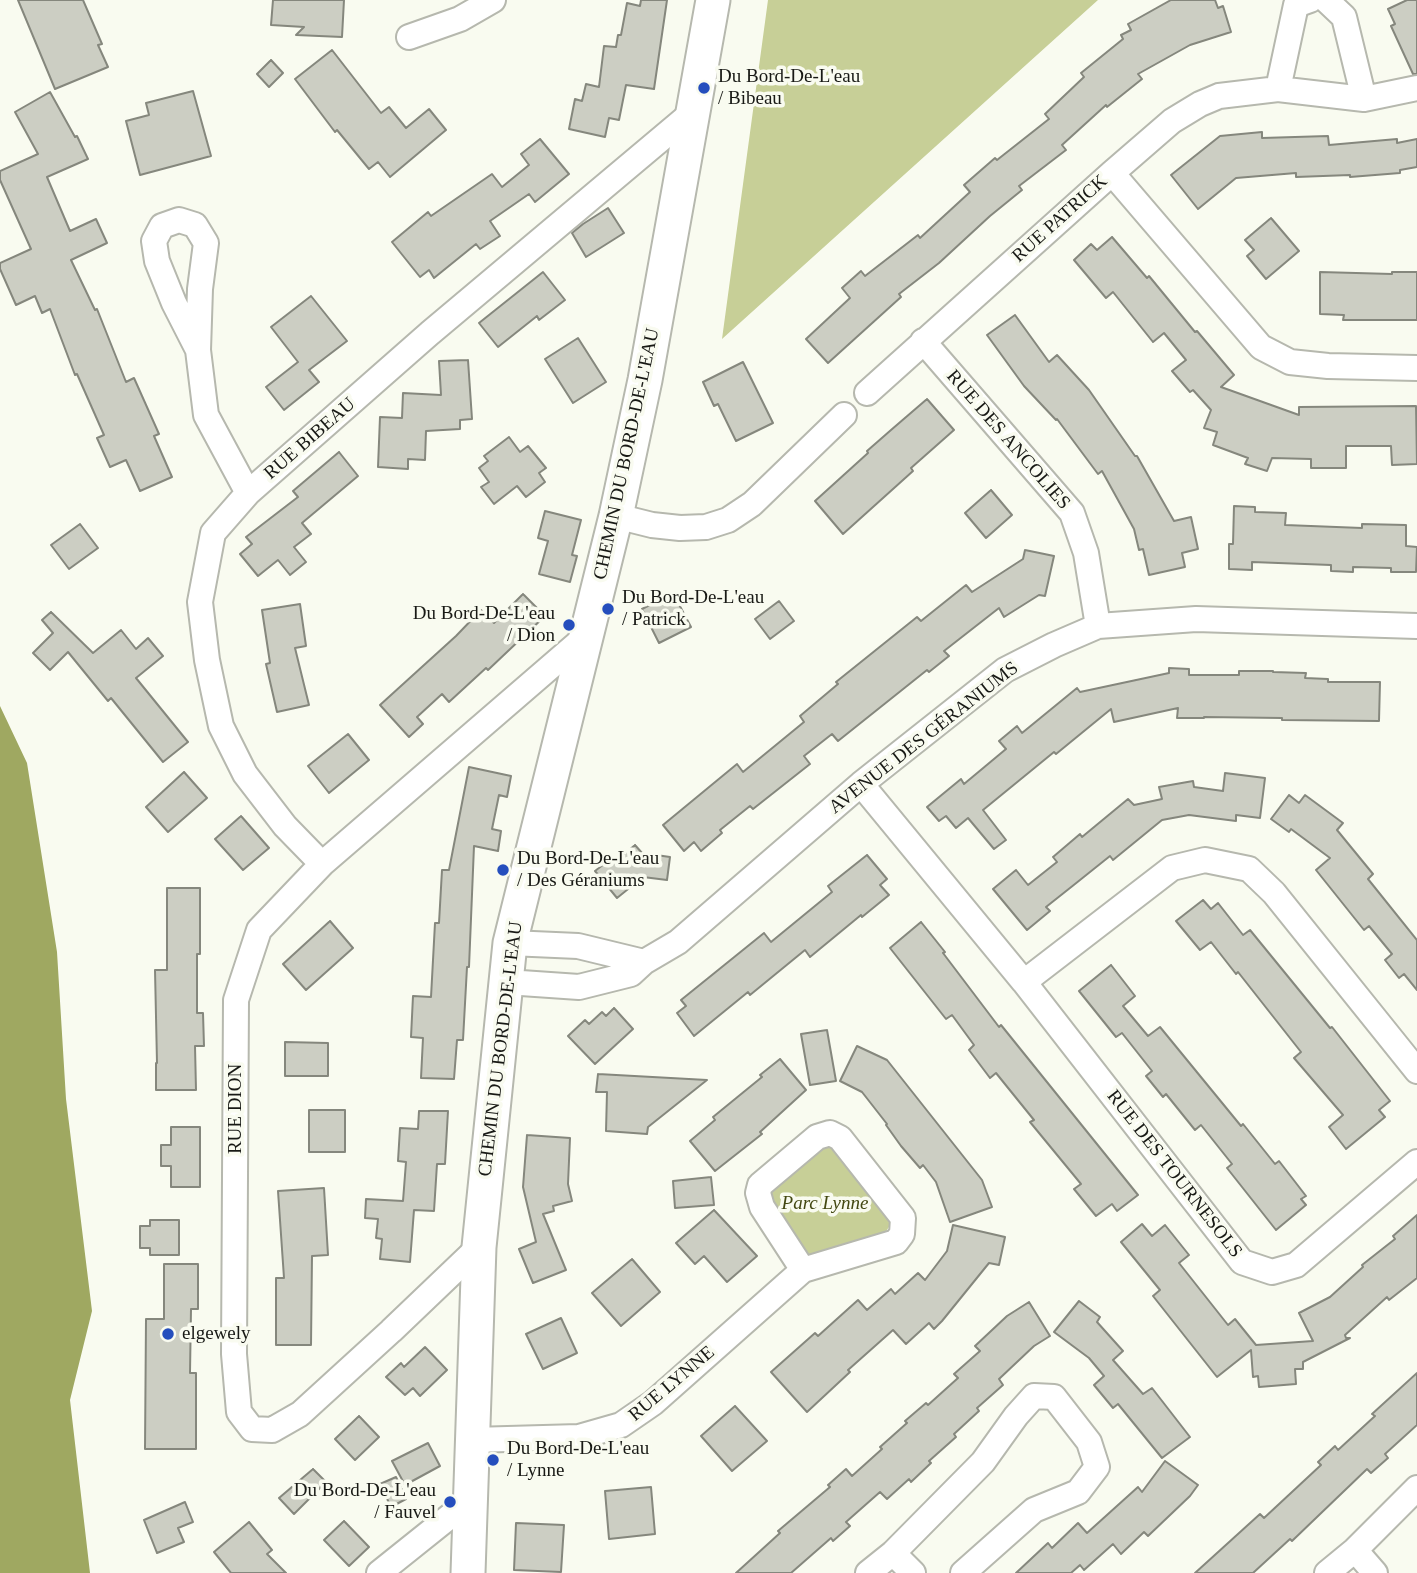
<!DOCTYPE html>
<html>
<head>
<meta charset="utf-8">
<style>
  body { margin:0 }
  canvas { display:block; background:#f9fbf0 }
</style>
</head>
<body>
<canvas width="1417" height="1573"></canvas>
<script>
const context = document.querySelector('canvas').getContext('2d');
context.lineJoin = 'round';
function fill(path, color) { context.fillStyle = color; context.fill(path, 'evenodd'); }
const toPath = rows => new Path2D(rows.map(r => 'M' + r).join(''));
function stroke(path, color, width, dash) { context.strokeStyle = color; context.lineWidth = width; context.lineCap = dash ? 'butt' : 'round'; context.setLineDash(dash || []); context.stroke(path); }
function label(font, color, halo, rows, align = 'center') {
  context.font = font + ' "Times New Roman",serif'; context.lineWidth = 7; context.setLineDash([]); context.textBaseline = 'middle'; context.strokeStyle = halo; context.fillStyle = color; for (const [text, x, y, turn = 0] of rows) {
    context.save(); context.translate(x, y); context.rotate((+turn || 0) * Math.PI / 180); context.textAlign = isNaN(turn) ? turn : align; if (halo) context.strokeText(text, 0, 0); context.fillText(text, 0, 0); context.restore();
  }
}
fill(toPath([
  [768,0,1098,0,722,339],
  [829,1144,889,1214,889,1227,884,1234,808,1257,774,1205,770,1194,772,1187,818,1147]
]), '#c7cf97');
fill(toPath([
  [0,706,27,763,57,952,66,1099,92,1311,70,1400,90,1573,0,1573]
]), '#9fa861');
const building = toPath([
  [18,0,83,0,102,44,98,45,108,67,55,89,18,0],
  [273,0,344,0,342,37,296,35,304,27,271,25,273,0],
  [641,0,667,0,654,89,626,85,619,120,609,118,605,137,569,129,575,99,582,101,586,84,599,87,604,46,616,47,618,35,621,35,627,3,640,6,641,0],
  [1171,0,1215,0,1218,8,1223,6,1231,32,1190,45,1138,74,1142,79,1107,107,1106,105,1062,145,1066,150,1019,186,1022,190,990,216,939,263,899,294,901,297,828,363,806,339,850,298,842,288,861,271,865,276,918,235,920,238,970,192,964,185,995,158,997,160,1049,119,1045,114,1084,77,1081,73,1123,39,1121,35,1131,30,1128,24,1171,0],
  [1407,0,1417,0,1417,74,1413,74,1391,26,1395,24,1388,9,1407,0],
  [332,50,381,113,389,107,406,128,429,109,446,130,390,177,378,162,369,169,337,130,335,132,295,79,332,50],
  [271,60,283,73,269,87,257,74,271,60],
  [193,91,211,156,140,175,126,121,149,115,146,103,193,91],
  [50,92,75,137,77,136,88,159,47,177,70,231,96,219,107,243,71,260,95,310,97,309,126,382,134,378,159,434,154,436,172,477,140,491,126,460,110,467,97,438,104,435,77,374,75,375,50,309,42,313,35,296,16,305,0,269,0,263,31,249,0,180,0,171,38,154,15,112,50,92],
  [1262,132,1262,138,1328,136,1329,145,1397,139,1397,143,1417,139,1417,167,1400,170,1400,173,1350,177,1350,175,1296,177,1296,173,1236,178,1198,209,1171,175,1220,136,1262,132],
  [540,139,569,174,535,202,529,194,490,221,500,236,480,249,476,244,434,278,429,270,420,277,392,242,428,212,431,216,492,174,502,187,529,165,521,154,540,139],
  [608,208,624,233,586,257,572,233,583,224,608,208],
  [1271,218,1299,251,1266,279,1247,256,1254,250,1245,240,1271,218],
  [1112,237,1147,278,1149,276,1195,332,1197,331,1234,375,1221,387,1299,415,1299,407,1416,406,1417,464,1392,465,1391,446,1346,446,1346,468,1311,468,1311,459,1272,458,1267,471,1245,464,1248,458,1213,445,1217,432,1204,428,1211,410,1193,390,1190,392,1172,371,1186,360,1164,333,1153,342,1113,292,1106,298,1074,260,1091,244,1097,250,1112,237],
  [543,272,565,300,539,320,537,316,498,347,479,323,543,272],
  [1320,272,1392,274,1392,272,1417,272,1417,320,1343,320,1344,315,1320,314,1320,272],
  [311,296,347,341,309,370,319,382,284,410,266,387,298,362,271,327,311,296],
  [1015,315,1049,362,1057,355,1089,390,1135,456,1137,456,1174,521,1191,517,1198,549,1182,553,1185,567,1149,575,1143,549,1139,550,1134,529,1102,471,1098,474,1057,419,1056,420,1024,386,987,335,1015,315],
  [578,338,606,382,573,403,545,359,578,338],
  [468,360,472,419,460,420,460,429,426,431,425,460,408,459,408,469,378,467,380,417,402,418,403,393,441,395,439,361,468,360],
  [743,362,773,423,736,441,718,404,714,406,703,382,743,362],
  [927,399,954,430,911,468,913,471,843,534,815,501,868,453,867,451,891,430,927,399],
  [509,437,520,452,528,446,546,468,539,473,545,482,526,497,517,486,494,504,481,487,489,482,479,468,488,461,484,456,509,437],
  [339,452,358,476,302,523,311,534,294,547,306,562,290,575,278,560,258,576,240,554,252,544,246,537,298,497,293,491,339,452],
  [991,490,1012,515,986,538,965,513,991,490],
  [1234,506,1255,507,1255,512,1286,513,1285,525,1362,528,1362,524,1406,525,1406,546,1417,547,1416,572,1391,572,1391,568,1353,567,1353,572,1331,571,1331,565,1252,562,1252,570,1229,569,1229,544,1233,544,1234,506],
  [545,511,581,520,572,555,577,556,570,582,539,574,548,541,538,538,545,511],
  [80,524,98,548,69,569,51,545,80,524],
  [1025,550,1054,556,1045,596,1039,595,1004,617,999,608,944,651,949,656,929,672,927,670,838,741,832,734,804,756,810,764,753,809,750,806,720,830,722,833,701,851,694,842,684,851,663,825,737,764,743,772,804,722,800,716,838,684,836,682,917,617,921,621,966,585,972,592,1023,559,1025,550],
  [673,593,691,627,659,643,642,609,673,593],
  [523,594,545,616,488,670,486,668,449,702,442,694,417,717,423,724,409,737,380,705,456,636,481,610,494,623,523,594],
  [779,601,794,621,770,639,755,619,779,601],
  [300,604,306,646,295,648,309,705,277,712,266,664,270,663,262,610,300,604],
  [51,612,93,653,121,630,136,649,148,638,163,656,136,678,188,742,163,762,111,698,108,701,68,652,50,670,33,653,53,633,42,620,51,612],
  [1169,668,1189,669,1189,675,1239,675,1239,671,1273,671,1273,672,1306,673,1305,678,1328,679,1328,682,1380,682,1379,721,1282,720,1282,718,1204,717,1204,718,1177,718,1178,708,1114,722,1111,709,1056,754,1054,752,983,810,1006,840,994,849,968,818,956,828,946,816,939,821,927,807,961,779,964,784,1006,749,999,741,1017,726,1022,733,1077,688,1080,692,1169,673,1169,668],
  [348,734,369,760,329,793,308,766,348,734],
  [469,767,511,776,507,797,499,795,492,829,501,831,498,851,474,846,469,967,467,967,463,1040,457,1040,454,1079,421,1078,423,1038,411,1037,413,996,431,997,435,923,439,923,442,870,449,870,469,767],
  [184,772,207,798,168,832,146,807,184,772],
  [1225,773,1265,778,1260,818,1236,815,1236,821,1189,815,1162,820,1113,860,1110,856,1075,884,1046,907,1050,911,1027,930,993,889,1016,870,1028,885,1057,862,1053,857,1080,834,1082,837,1128,799,1134,805,1162,799,1159,787,1193,781,1194,787,1223,791,1225,773],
  [1289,795,1299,803,1305,795,1343,823,1337,830,1373,874,1368,879,1417,940,1417,990,1404,974,1399,978,1385,960,1392,954,1369,926,1364,930,1316,870,1330,858,1291,829,1289,832,1271,819,1289,795],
  [241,816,269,848,243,870,215,839,241,816],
  [635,845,642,853,670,857,667,880,643,877,617,898,595,871,613,857,616,861,635,845],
  [867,855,887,879,880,885,889,895,862,917,861,915,810,957,805,950,750,995,748,992,694,1036,677,1013,686,1006,681,1000,764,933,771,942,832,892,828,886,867,855],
  [167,888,200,888,200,954,197,954,197,1013,203,1013,204,1046,195,1046,196,1090,156,1090,156,1063,157,1063,155,970,167,970,167,888],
  [1203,900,1211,909,1218,903,1243,935,1250,930,1330,1028,1332,1027,1390,1101,1379,1110,1385,1117,1346,1149,1329,1127,1343,1115,1294,1058,1301,1052,1238,972,1236,974,1211,942,1200,950,1176,921,1203,900],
  [330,921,353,948,306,990,283,964,330,921],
  [921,922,945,952,943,953,999,1027,1001,1025,1138,1195,1117,1211,1112,1204,1096,1216,1074,1189,1081,1184,1030,1122,1034,1120,996,1073,990,1078,969,1050,974,1045,952,1015,946,1019,890,948,921,922],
  [1111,965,1135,996,1123,1006,1148,1036,1160,1027,1241,1126,1243,1124,1275,1164,1279,1161,1306,1196,1301,1199,1306,1205,1276,1230,1227,1168,1232,1164,1201,1125,1195,1130,1166,1094,1163,1097,1146,1076,1152,1071,1122,1033,1116,1037,1079,991,1111,965],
  [614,1008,633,1029,595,1064,568,1036,585,1020,589,1024,602,1012,606,1016,614,1008],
  [827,1030,836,1081,810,1085,801,1034,827,1030],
  [285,1042,328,1043,328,1076,285,1076,285,1042],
  [857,1046,887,1060,982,1180,992,1207,950,1222,936,1182,923,1165,920,1168,901,1146,886,1125,887,1124,862,1092,840,1081,857,1046],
  [780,1059,806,1090,760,1132,762,1134,715,1171,690,1141,715,1120,713,1117,762,1077,760,1075,780,1059],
  [598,1074,707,1080,648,1127,647,1134,606,1131,607,1092,596,1092,598,1074],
  [309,1110,345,1110,345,1152,309,1152,309,1110],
  [419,1111,448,1111,445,1164,437,1164,434,1211,414,1210,410,1262,380,1259,382,1239,376,1238,378,1219,365,1218,366,1199,403,1201,406,1162,398,1161,400,1128,418,1129,419,1111],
  [171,1127,200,1127,200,1187,171,1187,171,1166,161,1166,161,1145,171,1145,171,1127],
  [527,1135,570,1138,568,1184,572,1201,553,1206,554,1211,543,1214,566,1270,533,1283,519,1249,536,1242,523,1187,527,1135],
  [711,1177,714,1205,675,1208,673,1181,711,1177],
  [324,1188,328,1255,312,1256,311,1345,276,1345,276,1278,284,1278,278,1191,324,1188],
  [714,1210,757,1256,727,1282,704,1256,695,1264,676,1243,714,1210],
  [1417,1215,1417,1278,1389,1300,1387,1297,1345,1335,1346,1338,1350,1338,1303,1362,1303,1369,1295,1369,1296,1384,1259,1387,1258,1376,1253,1377,1251,1350,1217,1377,1153,1296,1160,1290,1121,1242,1142,1224,1152,1236,1165,1225,1189,1255,1179,1263,1228,1325,1235,1319,1256,1345,1313,1341,1299,1313,1330,1297,1363,1267,1362,1265,1395,1239,1393,1236,1417,1215],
  [150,1220,179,1220,179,1255,150,1255,150,1248,140,1248,140,1226,150,1226,150,1220],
  [953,1225,1005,1237,999,1265,989,1263,942,1321,934,1329,929,1323,906,1344,893,1330,848,1370,850,1372,807,1412,771,1372,815,1333,818,1336,858,1300,867,1310,891,1289,895,1294,918,1273,925,1280,947,1251,953,1225],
  [632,1259,660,1292,621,1326,592,1293,632,1259],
  [164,1264,198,1264,198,1309,191,1309,190,1373,196,1373,196,1449,145,1449,146,1319,164,1319,164,1264],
  [1079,1301,1100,1317,1097,1322,1123,1351,1113,1360,1143,1394,1152,1388,1190,1437,1162,1458,1118,1404,1113,1408,1094,1385,1104,1376,1089,1358,1054,1332,1079,1301],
  [1029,1302,1050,1336,1034,1346,999,1379,1003,1385,977,1408,979,1411,954,1434,956,1437,929,1461,931,1463,911,1482,909,1479,887,1499,880,1492,846,1522,850,1526,833,1541,831,1538,791,1573,736,1573,780,1533,778,1531,830,1487,828,1485,846,1469,852,1476,882,1449,880,1447,907,1423,905,1421,926,1403,928,1405,958,1378,954,1374,980,1351,975,1346,1007,1316,1029,1302],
  [561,1318,577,1353,543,1369,526,1334,561,1318],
  [425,1347,447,1370,420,1396,413,1388,405,1395,386,1377,401,1363,404,1367,425,1347],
  [1417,1373,1417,1425,1385,1454,1388,1458,1371,1473,1367,1469,1292,1541,1290,1539,1253,1573,1195,1573,1260,1514,1264,1518,1321,1465,1318,1462,1335,1446,1338,1450,1375,1416,1372,1414,1417,1373],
  [735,1406,767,1441,732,1471,701,1436,735,1406],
  [359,1416,379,1437,355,1460,335,1439,359,1416],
  [428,1443,440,1466,405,1485,392,1461,428,1443],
  [1165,1461,1198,1485,1190,1496,1148,1536,1144,1532,1121,1554,1113,1544,1084,1570,1080,1565,1071,1573,1016,1573,1048,1543,1052,1548,1078,1523,1087,1533,1138,1487,1142,1492,1165,1461],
  [313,1469,326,1482,294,1514,279,1498,313,1469],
  [396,1477,406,1499,391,1507,380,1484,396,1477],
  [651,1487,655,1534,609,1539,605,1491,651,1487],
  [185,1502,193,1522,178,1528,184,1542,157,1553,144,1520,185,1502],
  [344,1521,369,1547,349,1566,324,1540,344,1521],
  [249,1522,272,1550,267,1554,286,1573,231,1573,214,1552,249,1522],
  [516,1523,564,1525,561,1572,514,1570,516,1523]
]);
fill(building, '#cccec3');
stroke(building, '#85877d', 2);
const street = toPath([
  [1326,0,1344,17,1364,99],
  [409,37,460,19,493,0],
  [1278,89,1296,5,1310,0],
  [1112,173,1261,347,1290,362,1328,366,1417,368],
  [923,341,1072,513,1086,553,1098,626],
  [198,350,174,303,157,261,154,241,162,226,179,220,195,225,206,243,200,289,198,350,206,415,248,493],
  [867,393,1112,173,1172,121,1200,104,1219,96,1278,89,1364,99,1417,88],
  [616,516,652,525,680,528,706,527,728,520,752,504,844,415],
  [861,784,1024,982,1242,1262,1272,1272,1296,1265,1417,1162],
  [322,864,285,826,245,774,221,726,207,660,200,602,213,533,248,493,430,333,693,112],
  [510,943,578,946,644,962],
  [507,980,521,983,579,987,631,974,644,962,678,942,861,784,1005,670,1054,645,1098,626,1196,619,1417,626],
  [1024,982,1172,868,1205,860,1249,869,1274,893,1417,1071],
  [479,1247,391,1331,300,1414,272,1430,252,1429,239,1412,234,1354,236,1000,259,930,322,864,585,637],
  [472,1440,579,1437,621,1425,653,1403,803,1270,896,1242,902,1234,903,1218,840,1138,830,1133,817,1137,760,1185,758,1193,762,1207,803,1270],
  [1355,1550,1375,1573],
  [893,1553,913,1573],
  [379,1573,469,1501],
  [868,1573,893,1553,983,1462,1016,1416,1034,1396,1054,1397,1089,1442,1097,1467,1078,1492,1034,1510,963,1573],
  [1327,1573,1355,1550,1417,1488]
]);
const secondary = toPath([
  [468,1573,479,1247,510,943,616,516,645,380,713,0]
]);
stroke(street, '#b6b8ae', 28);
stroke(secondary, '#b6b8ae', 37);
stroke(street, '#fff', 24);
stroke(secondary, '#fff', 33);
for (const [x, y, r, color] of [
  [704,88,7,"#254ebd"],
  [608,609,7,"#254ebd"],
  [569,625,7,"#254ebd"],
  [503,870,7,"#254ebd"],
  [168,1334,7,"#254ebd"],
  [493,1460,7,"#254ebd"],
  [450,1502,7,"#254ebd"]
]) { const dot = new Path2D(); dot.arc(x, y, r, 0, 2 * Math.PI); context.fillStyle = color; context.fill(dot); stroke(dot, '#f9fbf0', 2.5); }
label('19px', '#181915', '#f9fbf0', [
  ["Du Bord-De-L'eau",718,77],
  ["/ Bibeau",718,99],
  ["Du Bord-De-L'eau",622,598],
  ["/ Patrick",622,620],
  ["Du Bord-De-L'eau",555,614,"right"],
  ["/ Dion",555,636,"right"],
  ["Du Bord-De-L'eau",517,859],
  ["/ Des Géraniums",517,881],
  ["elgewely",182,1334],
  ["Du Bord-De-L'eau",507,1449],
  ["/ Lynne",507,1471],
  ["Du Bord-De-L'eau",436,1491,"right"],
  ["/ Fauvel",436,1513,"right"]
], 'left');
label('19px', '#181915', '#f9fbf0', [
  ["RUE PATRICK",1060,219,-42],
  ["RUE BIBEAU",310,439,-41],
  ["RUE DES ANCOLIES",1008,440,49],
  ["CHEMIN DU BORD-DE-L'EAU",627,454,-78],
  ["AVENUE DES GÉRANIUMS",924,738,-38],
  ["CHEMIN DU BORD-DE-L'EAU",501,1049,-83],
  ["RUE DION",236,1109,-90],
  ["RUE DES TOURNESOLS",1174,1174,52],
  ["RUE LYNNE",672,1384,-40]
]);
label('italic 19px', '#434812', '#f9fbf0', [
  ["Parc Lynne",825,1204]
]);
</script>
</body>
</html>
